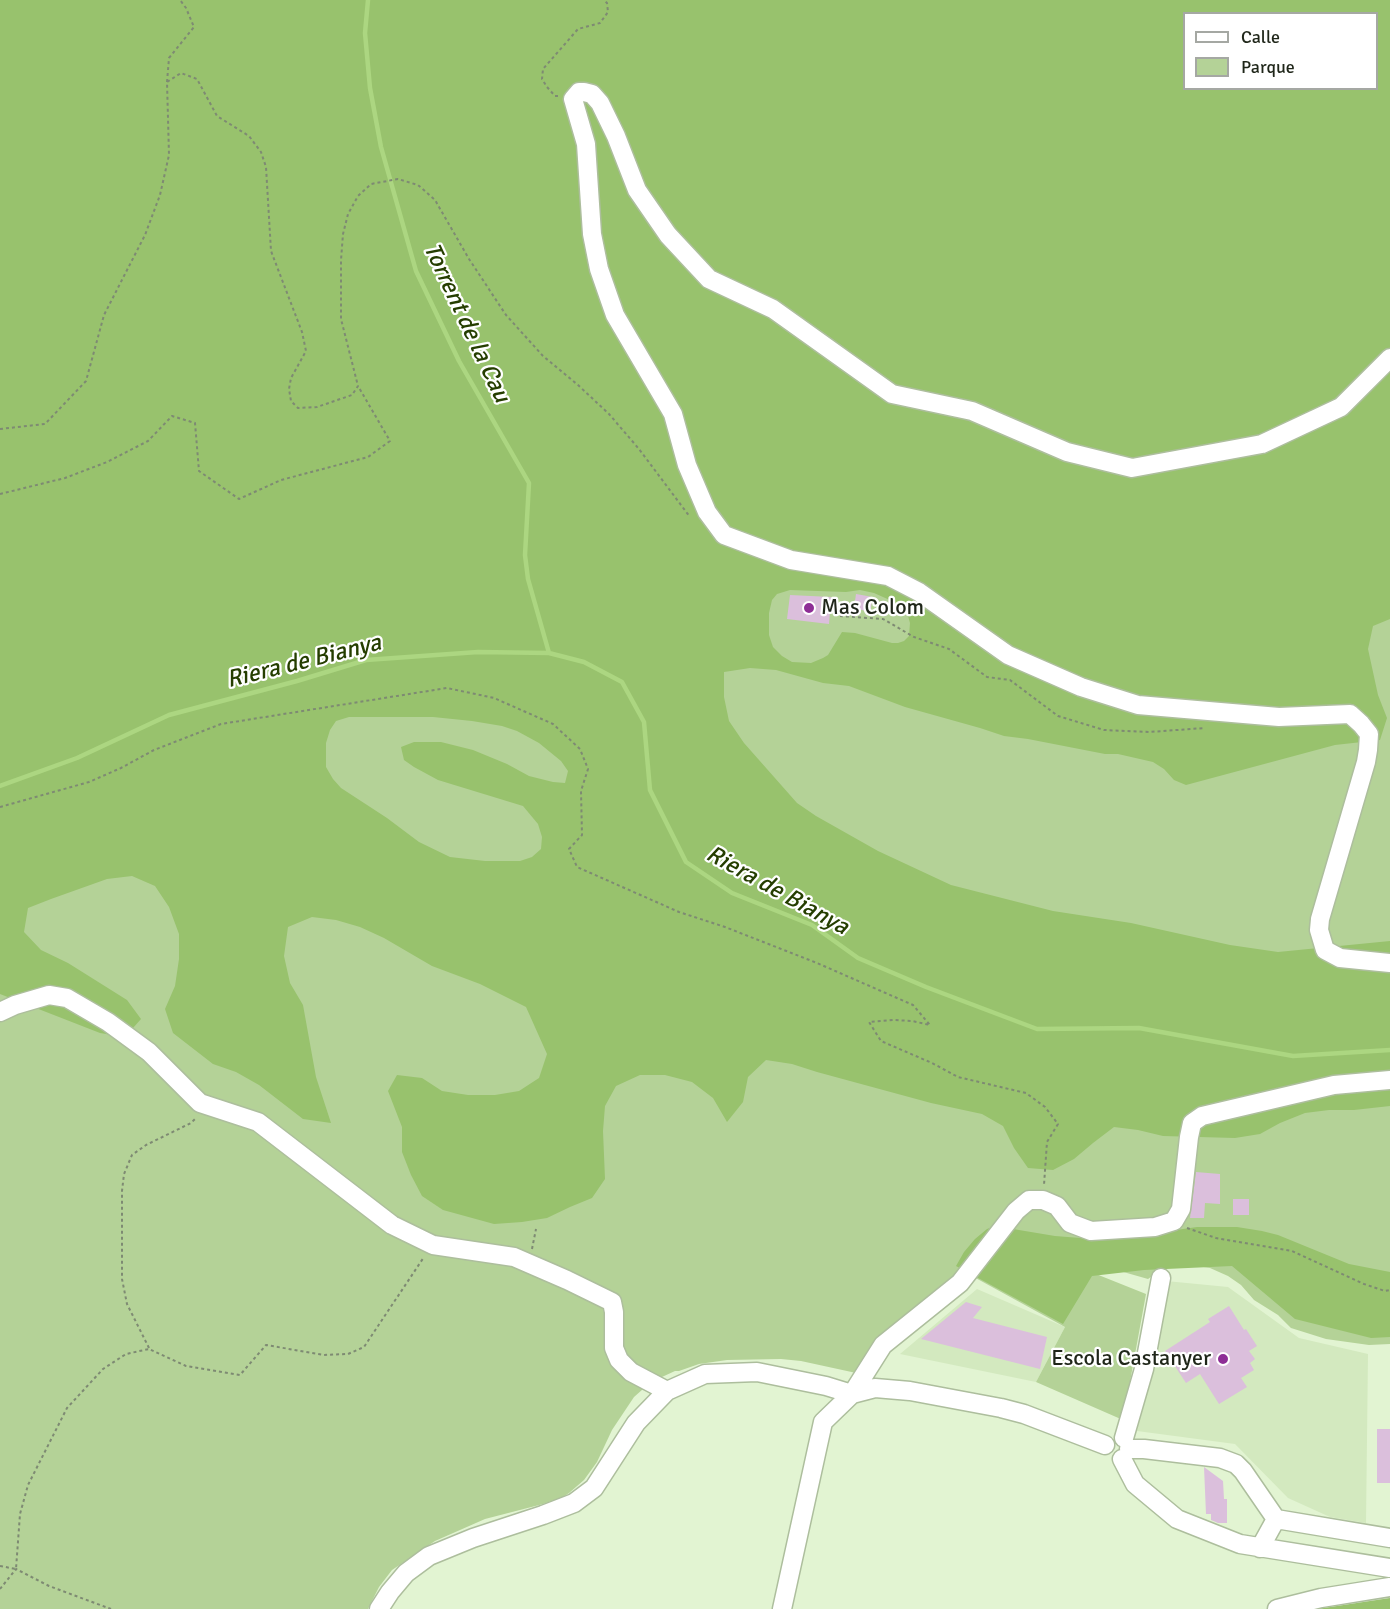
<!DOCTYPE html>
<html>
<head>
<meta charset="utf-8">
<style>
  body { margin:0 }
  #map { position:relative; width:1390px; height:1609px; overflow:hidden; background:#e2f4d2; font-family:Signika,sans-serif }
  canvas { display:block }
  .legend { position:absolute; left:1183px; top:12px; width:195px; height:78px; box-sizing:border-box; background:#fff; border:2px solid #a5a8a3; margin:0; padding:8px 10px; list-style:none; font-size:18px; color:#1f2619 }
  .legend li { display:flex; align-items:center; gap:12px; height:30px }
  .legend b { width:30px; border:2px solid #a5a8a3 }
</style>
</head>
<body>
<div id="map">
<canvas width="1390" height="1609"></canvas>
<ul class="legend">
<li><b style="height:8px;background:#fff"></b>Calle</li>
<li><b style="height:16px;background:#b4d297"></b>Parque</li>
</ul>
</div>
<script>
const context = document.querySelector('canvas').getContext('2d');
context.lineJoin = 'round';
function fill(path, color) { context.fillStyle = color; context.fill(path, 'evenodd'); }
const toPath = rows => new Path2D(rows.map(r => 'M' + r).join(''));
function stroke(path, color, width, dash) { context.strokeStyle = color; context.lineWidth = width; context.lineCap = dash ? 'butt' : 'round'; context.setLineDash(dash || []); context.stroke(path); }
function label(font, color, halo, rows, align = 'center') {
  context.font = font + ' Signika,sans-serif'; context.lineWidth = 4.5; context.setLineDash([]); context.textBaseline = 'middle'; context.strokeStyle = halo; context.fillStyle = color; for (const [text, x, y, turn = 0] of rows) {
    context.save(); context.translate(x, y); context.rotate((+turn || 0) * Math.PI / 180); context.textAlign = isNaN(turn) ? turn : align; if (halo) context.strokeText(text, 0, 0); context.fillText(text, 0, 0); context.restore();
  }
}
fill(toPath([
  [1166,1281,1228,1287,1299,1338,1368,1354,1366,1523,1330,1517,1288,1498,1235,1444,1137,1431],
  [977,1289,1065,1327,1036,1382,900,1354]
]), '#d3e9bf');
fill(toPath([
  [0,0,1390,0,1390,1344,1369,1345,1326,1339,1291,1328,1278,1315,1254,1300,1241,1285,1228,1276,1210,1268,1171,1262,1148,1279,1011,1240,1146,1294,1123,1420,1036,1382,1065,1327,972,1276,896,1341,870,1376,801,1361,781,1359,727,1360,699,1364,679,1371,675,1371,651,1382,634,1397,612,1430,597,1462,584,1480,569,1493,563,1497,543,1504,485,1519,435,1541,392,1570,379,1587,368,1609,0,1609],
  [1184,14,1376,14,1376,88,1184,88]
]), '#b4d297');
fill(toPath([
  [0,0,1390,0,1390,619,1373,626,1368,649,1378,695,1387,718,1380,740,1335,745,1186,785,1174,780,1164,769,1153,762,1118,754,1105,754,1028,739,1004,736,980,728,905,707,849,686,823,683,776,670,750,668,724,672,724,697,729,721,744,743,797,803,816,816,878,851,951,885,1053,911,1131,923,1230,945,1278,952,1390,941,1390,1106,1354,1110,1329,1110,1305,1113,1280,1123,1260,1134,1235,1138,1163,1136,1138,1130,1114,1127,1093,1143,1074,1159,1053,1170,1028,1168,1014,1148,1003,1126,982,1114,931,1103,817,1072,792,1064,766,1060,748,1077,743,1102,727,1122,713,1098,692,1082,665,1075,640,1075,616,1086,605,1106,603,1131,605,1179,592,1198,570,1207,547,1218,522,1222,494,1224,443,1210,422,1196,411,1175,402,1152,402,1127,388,1091,397,1075,422,1078,442,1091,468,1095,495,1095,519,1091,539,1078,547,1054,526,1007,480,984,432,966,384,938,360,927,336,920,312,917,288,927,284,956,290,983,303,1005,316,1077,331,1123,303,1119,259,1085,236,1072,213,1064,173,1033,165,1009,175,986,179,959,179,934,169,907,155,886,132,876,107,879,51,899,28,908,24,932,41,950,68,963,127,1000,141,1019,125,1037,100,1033,0,994],
  [1184,14,1376,14,1376,88,1184,88],
  [790,590,846,592,860,590,874,593,901,605,908,616,910,623,909,636,904,641,898,643,892,643,855,633,842,632,828,655,823,658,811,663,792,662,782,656,773,647,769,635,769,613,772,600,777,594],
  [349,717,433,717,472,721,502,726,517,731,539,743,561,761,568,771,565,783,553,782,529,776,507,764,473,750,441,742,414,742,401,747,404,760,414,767,438,780,523,806,538,824,542,837,541,849,532,857,520,861,485,861,450,857,419,842,387,818,341,788,333,779,326,767,326,743,330,730,336,721],
  [995,1226,1055,1236,1106,1240,1197,1227,1237,1227,1262,1231,1278,1235,1349,1264,1390,1272,1390,1337,1371,1338,1295,1319,1232,1266,1144,1270,1092,1276,1063,1324,956,1266,964,1252,975,1239,987,1229],
  [1390,1598,1390,1609,1316,1609,1317,1609]
]), '#98c26d');
stroke(toPath([
  [368,0,365,33,370,88,381,147,416,271,459,361,529,483,525,555,528,579,549,653],
  [0,786,77,758,169,715,297,681,366,660,478,652,549,653,584,662,622,682,644,722,650,790,686,862,732,893,812,925,858,958,926,987,1037,1029,1139,1028,1293,1056,1390,1050]
]), '#acd681', 4.5);
fill(toPath([
  [856,594,873,597,870,612,854,608],
  [790,595,831,597,829,624,787,619],
  [1196,1172,1220,1174,1220,1204,1205,1203,1204,1218,1190,1218],
  [1233,1199,1249,1199,1249,1215,1233,1215],
  [966,1302,982,1307,973,1318,1047,1337,1040,1369,921,1339],
  [1229,1306,1244,1330,1246,1329,1257,1346,1249,1351,1255,1359,1250,1363,1254,1370,1241,1378,1247,1387,1219,1404,1200,1374,1186,1383,1165,1351,1210,1322,1208,1319],
  [1377,1429,1390,1429,1390,1483,1377,1483],
  [1204,1467,1223,1481,1224,1499,1227,1499,1227,1523,1218,1523,1211,1520,1211,1514,1206,1514]
]), '#dbbfdc');
const minor = toPath([
  [1390,358,1341,407,1262,444,1132,468,1067,452,972,411,892,394,773,309,709,279,668,235,637,190,616,136,600,103,592,94,584,92,579,92,573,99,586,144,592,234,599,269,615,315,673,414,687,465,707,512,724,535,791,560,888,576,919,592,1008,655,1081,687,1138,705,1279,717,1350,714,1361,724,1369,734,1368,750,1366,762,1320,919,1319,930,1325,950,1340,958,1390,963],
  [0,1012,15,1005,49,995,67,998,108,1022,149,1052,200,1103,258,1122,392,1225,433,1245,514,1257,567,1280,612,1302,614,1312,614,1348,619,1360,631,1372,667,1391],
  [852,1394,875,1388,910,1391,1001,1408,1024,1414,1105,1445],
  [1124,1438,1144,1369,1161,1278],
  [1129,1449,1144,1449,1220,1458,1236,1464,1243,1471,1276,1519,1260,1548],
  [1122,1459,1135,1484,1177,1519,1240,1544,1390,1568],
  [1276,1519,1390,1538],
  [379,1609,390,1592,406,1573,429,1556,473,1538,543,1515,574,1503,594,1488,636,1423,667,1391,705,1374,757,1372,826,1386,852,1394],
  [782,1609,823,1422,852,1394,883,1345,960,1283,1016,1211,1029,1200,1043,1200,1057,1206,1070,1223,1091,1231,1155,1227,1174,1221,1181,1209,1189,1137,1192,1123,1202,1116,1334,1085,1390,1080],
  [1277,1609,1321,1598,1390,1587]
]);
stroke(minor, '#adbe9d', 21);
stroke(toPath([
  [167,82,169,58,194,27,186,8,180,0],
  [558,96,555,96,547,87,542,79,543,69,578,29,600,23,608,12,607,3,604,0],
  [0,429,45,424,86,381,104,315,145,235,160,195,169,155,167,82,181,73,197,79,217,116,249,136,261,152,266,167,271,251,302,332,306,351,291,378,289,389,291,401,298,408,317,407,352,395,358,386,341,319,341,260,343,234,348,214,358,196,371,184,398,179,418,185,435,200,469,259,506,315,543,356,578,385,609,414,639,449,690,517],
  [0,494,65,478,107,462,148,441,172,416,195,423,199,471,239,499,281,480,368,457,390,441,358,386],
  [840,616,883,619,914,637,949,649,987,677,1010,680,1058,716,1104,730,1149,732,1205,728],
  [0,807,89,782,121,768,154,750,221,724,447,688,494,698,553,724,580,749,588,769,581,791,582,835,569,849,577,867,679,912,725,927,817,963,913,1005,930,1025,912,1021,894,1020,869,1022,881,1041,932,1063,958,1077,1026,1093,1045,1107,1058,1124,1047,1142,1044,1185],
  [1187,1228,1216,1238,1292,1251,1364,1284,1385,1291,1390,1290],
  [532,1249,536,1229],
  [149,1348,127,1304,122,1279,122,1191,124,1174,132,1155,146,1145,191,1123,195,1119],
  [0,1566,16,1569,20,1514,28,1485,67,1408,103,1369,126,1354,149,1349,186,1366,240,1375,266,1345,324,1355,348,1354,364,1347,424,1257],
  [0,1589,16,1569,49,1586,111,1609]
]), '#7e8a73', 2, [3, 3]);
stroke(minor, '#fff', 18);
for (const [x, y, r, color] of [
  [809,608,6,"#8e2e96"],
  [1223,1359,6,"#8e2e96"]
]) { const dot = new Path2D(); dot.arc(x, y, r, 0, 2 * Math.PI); context.fillStyle = color; context.fill(dot); stroke(dot, '#fff', 2); }
label('22px', '#1f2619', '#fff', [
  ["Mas Colom",821,608],
  ["Escola Castanyer",1211,1359,"right"]
], 'left');
label('italic 24px', '#253e00', '#fff', [
  ["Torrent de la Cau",466,323,65],
  ["Riera de Bianya",304,662,-14],
  ["Riera de Bianya",777,891,29]
]);
</script>
</body>
</html>
